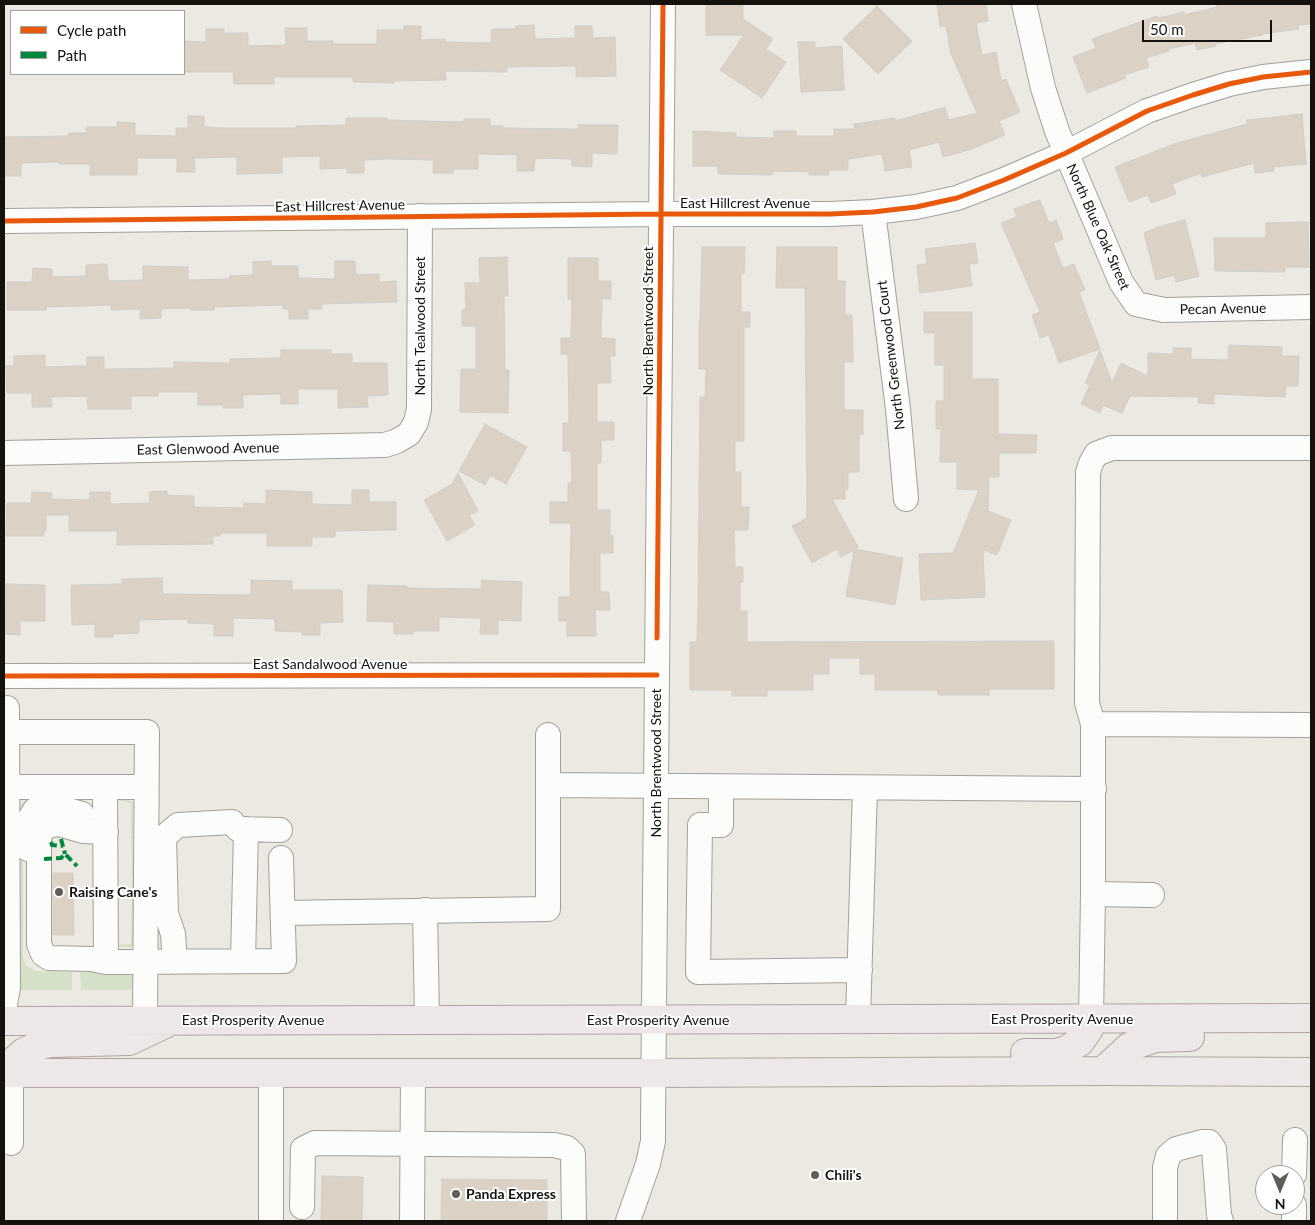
<!DOCTYPE html>
<html>
<head>
<meta charset="utf-8">
<style>
  body { margin:0 }
  #map { position:relative; width:1315px; height:1225px; overflow:hidden; background:#ece8e2; font-family:Lato,sans-serif }
  canvas { display:block }
  .frame { position:absolute; inset:0; border:5px solid #15120e; pointer-events:none }
  .legend { position:absolute; left:10px; top:10px; width:175px; height:65px; box-sizing:border-box; background:#fff; border:1px solid #a1a09f; margin:0; padding:6px 9px; list-style:none; font-size:15px; color:#15120e }
  .legend li { display:flex; align-items:center; gap:10px; height:25px }
  .legend b { width:25px; border:1px solid #a1a09f }
  .north { position:absolute; left:1255px; top:1165px; width:50px; height:50px; box-sizing:border-box; background:#fff; border:1px solid #a1a09f; border-radius:50%; rotate:180deg; font-size:14px; font-weight:700; line-height:20px; text-align:center; color:#15120e }
  .north::after { content:''; display:block; margin:auto; width:18px; height:22px; background:#605d58; clip-path:polygon(50% 0,100% 100%,50% 72%,0 100%) }
  .scale { position:absolute; left:1142px; top:20px; width:130px; height:22px; box-sizing:border-box; border:2px solid #15120e; border-top:0; padding-left:6px; font-size:15px; line-height:18px; white-space:nowrap; color:#15120e; -webkit-text-stroke:4px #fff; paint-order:stroke }
</style>
</head>
<body>
<div id="map">
<canvas width="1315" height="1225"></canvas>
<div class="frame"></div>
<ul class="legend">
<li><b style="height:6px;background:#e8590c"></b>Cycle path</li>
<li><b style="height:6px;background:#00873e"></b>Path</li>
</ul>
<div class="north">N</div>
<div class="scale">50 m</div>
</div>
<script>
const context = document.querySelector('canvas').getContext('2d');
context.lineJoin = 'round';
function fill(path, color) { context.fillStyle = color; context.fill(path, 'evenodd'); }
const toPath = rows => new Path2D(rows.map(r => 'M' + r).join(''));
function stroke(path, color, width, dash) { context.strokeStyle = color; context.lineWidth = width; context.lineCap = dash ? 'butt' : 'round'; context.setLineDash(dash || []); context.stroke(path); }
function label(font, color, halo, rows, align = 'center') {
  context.font = font + ' Lato,sans-serif'; context.lineWidth = 4; context.setLineDash([]); context.textBaseline = 'middle'; context.strokeStyle = halo; context.fillStyle = color; for (const [text, x, y, turn = 0] of rows) {
    context.save(); context.translate(x, y); context.rotate((+turn || 0) * Math.PI / 180); context.textAlign = isNaN(turn) ? turn : align; if (halo) context.strokeText(text, 0, 0); context.fillText(text, 0, 0); context.restore();
  }
}
fill(toPath([
  [39,798,23,815,23,958,27,966,36,971,72,972,72,990,21,990,19,984,21,804,26,800],
  [118,799,129,800,133,803,134,944,131,947,117,947,117,945,131,944,132,874,130,873,132,871,131,839,130,837,131,836,131,803,116,800],
  [80,972,130,972,133,975,134,986,131,990,81,990]
]), '#d5e0c8');
const building = toPath([
  [706,4,743,4,743,19,773,39,766,49,786,62,762,98,720,70,744,35,706,35,706,4],
  [937,4,986,4,988,21,976,23,982,55,996,52,1001,81,1006,79,1020,112,999,121,1005,135,969,150,943,157,939,142,909,150,912,167,885,171,882,154,848,159,848,170,829,170,829,175,809,175,809,172,772,171,772,175,718,174,718,166,693,166,693,131,736,133,736,137,774,138,774,131,796,131,796,136,834,136,834,129,855,129,854,124,895,118,895,121,945,107,949,120,977,113,951,54,946,26,940,27,937,4],
  [1216,4,1311,4,1311,24,1298,25,1299,29,1262,34,1262,35,1215,44,1216,46,1197,50,1195,43,1168,49,1169,51,1146,58,1149,67,1124,75,1126,78,1087,93,1073,57,1096,48,1092,39,1157,16,1158,18,1184,12,1184,15,1217,7,1216,4],
  [877,6,912,41,878,74,843,39,877,6],
  [534,25,535,39,575,38,575,26,592,26,593,38,615,37,616,76,576,77,576,66,507,67,507,72,445,71,446,80,394,81,394,83,353,82,353,77,274,77,274,84,234,84,233,72,184,72,184,41,206,42,206,29,224,29,224,33,248,33,248,46,286,45,285,28,307,28,307,41,333,41,333,44,377,44,377,30,404,30,404,26,421,26,421,40,445,39,445,42,491,43,492,29,516,29,516,26,534,25],
  [798,42,815,42,815,48,842,46,844,90,801,92,798,42],
  [1302,114,1306,164,1273,167,1274,171,1255,173,1254,163,1202,177,1201,173,1172,184,1176,194,1151,203,1148,195,1129,202,1115,167,1174,144,1247,124,1247,120,1302,114],
  [188,116,204,116,204,127,218,128,296,128,296,126,346,125,346,118,387,118,387,120,464,122,464,119,490,119,490,126,503,126,503,128,578,129,578,125,618,125,617,154,592,153,592,167,572,166,572,159,535,158,534,171,517,171,517,155,478,154,478,169,453,169,453,173,433,173,434,160,388,159,364,160,364,173,347,173,347,168,320,169,320,156,282,157,282,173,237,174,237,157,194,158,195,172,177,172,177,158,137,158,137,175,90,175,90,164,59,164,59,162,21,163,21,176,4,176,4,137,68,136,69,133,86,133,87,127,117,127,117,122,135,123,135,135,176,136,176,128,188,128,188,116],
  [1040,200,1049,223,1056,220,1063,239,1053,243,1063,268,1074,264,1085,290,1079,292,1100,349,1059,363,1049,335,1040,338,1032,315,1040,312,1001,223,1017,217,1014,209,1040,200],
  [1185,220,1199,276,1176,282,1174,275,1156,280,1144,233,1158,227,1185,220],
  [1308,222,1309,267,1285,267,1285,272,1215,271,1214,238,1266,238,1266,223,1308,222],
  [975,243,978,263,969,264,972,286,920,293,917,265,927,264,925,249,975,243],
  [702,247,745,247,744,273,741,273,741,312,750,312,750,327,744,327,744,441,735,441,735,472,741,472,741,507,749,507,748,530,734,530,735,567,743,567,743,582,740,582,740,611,747,611,747,642,1054,641,1054,689,989,689,989,695,938,695,938,690,875,690,875,674,860,674,860,658,829,658,829,674,813,674,813,690,767,690,767,696,732,696,732,690,690,690,690,642,697,642,698,612,700,397,705,397,706,369,699,369,699,321,700,321,702,247],
  [777,247,837,247,837,281,845,281,845,315,852,315,853,362,844,362,844,410,863,410,863,434,859,434,859,472,848,472,848,489,845,489,845,499,832,499,858,547,855,549,903,558,895,605,846,596,854,550,841,557,837,549,812,563,792,526,807,518,805,288,776,288,777,247],
  [507,257,508,296,504,296,505,370,509,370,508,413,460,412,461,369,476,369,476,326,462,326,462,310,466,309,465,283,480,283,479,258,507,257],
  [568,258,598,258,598,281,611,281,611,299,602,299,601,338,615,339,615,356,610,356,611,383,597,383,597,422,614,422,614,440,601,440,601,463,597,463,597,510,610,510,610,536,613,536,613,553,600,553,600,592,609,592,610,610,595,610,596,636,567,636,567,621,559,621,559,597,570,597,571,523,550,523,550,502,568,502,568,483,572,483,571,451,563,451,563,423,569,423,568,355,561,354,561,338,571,338,572,299,568,299,568,258],
  [271,261,271,266,298,266,298,278,335,279,335,261,355,261,356,275,379,274,379,282,396,281,397,302,322,304,322,309,308,309,308,319,289,319,289,309,283,309,283,305,214,307,214,310,190,310,190,308,161,309,161,318,140,319,140,309,111,310,111,305,46,307,46,310,7,310,7,282,32,282,33,268,52,269,52,277,86,276,86,265,107,264,108,281,143,280,143,266,188,267,188,280,230,279,230,276,253,275,253,262,271,261],
  [924,312,972,312,972,379,998,379,998,434,1037,435,1036,453,999,453,999,477,989,477,988,511,1011,520,997,555,983,550,985,597,921,600,919,554,953,553,979,490,957,489,957,462,940,462,941,429,936,429,936,401,944,401,944,365,935,365,935,333,924,333,924,312],
  [1229,345,1282,347,1281,356,1299,356,1298,386,1286,386,1285,397,1214,394,1214,404,1198,403,1199,397,1130,396,1122,413,1103,405,1100,413,1081,404,1090,385,1085,383,1100,350,1112,383,1121,363,1148,376,1148,353,1173,354,1173,348,1191,348,1191,359,1228,360,1229,345],
  [281,350,331,350,331,354,352,354,352,363,387,363,388,395,367,396,368,407,338,408,338,389,298,389,298,404,281,404,281,394,243,395,243,408,223,408,223,405,198,405,198,392,158,392,158,396,131,396,131,409,88,409,87,396,51,397,52,407,32,407,32,393,7,393,6,366,14,366,14,356,45,355,45,367,87,366,87,357,104,357,104,369,174,368,174,362,230,363,230,359,281,358,281,350],
  [485,424,527,447,506,484,490,475,485,485,459,471,485,424],
  [458,473,478,511,469,515,475,525,447,541,424,500,452,484,458,473],
  [266,490,312,492,312,504,352,505,352,490,369,490,369,502,396,502,396,530,335,531,335,537,312,537,312,546,267,546,267,533,220,533,220,536,213,536,213,544,117,545,117,531,69,531,69,515,46,515,46,530,44,530,44,536,6,536,7,503,31,503,32,492,52,493,51,499,90,500,90,492,110,492,110,504,150,503,149,492,167,491,167,495,194,496,194,507,244,508,244,503,266,504,266,490],
  [162,578,163,594,251,595,251,580,292,581,292,590,342,590,343,622,320,623,320,635,302,635,302,632,275,631,275,619,233,618,233,636,214,636,214,624,188,623,188,619,139,620,139,633,113,634,113,637,95,637,95,624,72,625,71,585,122,584,122,579,162,578],
  [482,580,522,582,521,621,498,620,498,634,480,634,481,618,439,617,439,631,413,631,413,634,394,634,394,622,367,621,368,585,407,586,407,588,481,589,482,580],
  [6,584,45,585,45,621,20,621,20,635,4,634,4,614,6,614,6,584],
  [53,873,73,873,74,935,53,935,53,873],
  [322,1176,363,1177,362,1221,321,1221,322,1176],
  [442,1179,547,1180,547,1221,441,1221,442,1179]
]);
fill(building, '#dbd2c5');
stroke(building, '#d0cdc8', 1);
const minor = toPath([
  [1024,4,1043,88,1057,131,1121,282,1136,304,1164,310,1311,307],
  [873,212,898,409,906,499],
  [4,221,660,214,830,214,873,212,916,207,957,198,1004,180,1066,153,1147,111,1193,95,1229,84,1263,77,1311,72],
  [4,453,385,445,397,441,409,434,416,422,419,409,420,216],
  [4,676,657,675],
  [1093,724,1311,725],
  [7,732,147,732,145,1020],
  [548,785,1094,789],
  [7,787,146,787],
  [105,787,106,962],
  [721,787,721,825,700,825,698,972,860,970],
  [238,829,280,830],
  [106,832,83,831,59,824,50,825,40,831,39,842,39,944,43,954,49,958,92,959,106,962,284,961,281,858],
  [28,849,29,820,35,810,42,808,61,808,82,814],
  [1093,894,1093,724,1087,703,1088,472,1091,463,1096,454,1112,448,1311,448],
  [425,910,427,1020],
  [283,913,548,909,548,735],
  [243,961,246,829],
  [175,962,173,934,166,913,164,837,178,825,232,822,238,829],
  [4,1011,8,987,7,708],
  [858,1019,865,788],
  [1091,1019,1093,894,1152,895],
  [11,1073,11,1143],
  [271,1073,271,1221],
  [1294,1175,1295,1140],
  [302,1207,303,1149,315,1143,554,1145,567,1148,573,1154,574,1221],
  [412,1221,413,1073],
  [628,1221,648,1164,653,1141,653,1119,663,4],
  [1165,1221,1165,1168,1168,1156,1176,1149,1202,1142,1209,1142,1214,1149,1219,1215,1221,1221],
  [1294,1221,1294,1205]
]);
const major = toPath([
  [4,1021,1311,1018],
  [1025,1053,1057,1053,1066,1050,1080,1042,1089,1029,1091,1019],
  [1103,1071,1129,1047,1155,1038,1190,1037],
  [4,1073,654,1073,1103,1071,1311,1072],
  [11,1073,16,1059,24,1052,37,1046,51,1043,129,1041,165,1024]
]);
stroke(minor, '#a3a09b', 26);
stroke(major, '#afa4a2', 30);
stroke(minor, '#fcfcfb', 24);
stroke(major, '#ede7e7', 28);
stroke(toPath([
  [61,839,65,854],
  [51,842,52,845,63,846],
  [44,859,61,858,65,854,77,866]
]), '#00873e', 4, [8, 4]);
stroke(toPath([
  [4,221,660,214,830,214,873,212,916,207,957,198,1004,180,1066,153,1147,111,1193,95,1229,84,1263,77,1311,72],
  [657,638,663,4],
  [4,676,657,675]
]), '#e8590c', 5);
for (const [x, y, r, color] of [
  [59,892,5,"#605d58"],
  [815,1175,5,"#605d58"],
  [456,1194,5,"#605d58"]
]) { const dot = new Path2D(); dot.arc(x, y, r, 0, 2 * Math.PI); context.fillStyle = color; context.fill(dot); stroke(dot, '#fff', 2); }
label('14px', '#15120e', '#fff', [
  ["East Hillcrest Avenue",745,203],
  ["East Hillcrest Avenue",340,206,-1],
  ["North Blue Oak Street",1098,227,66],
  ["Pecan Avenue",1223,309,-1],
  ["North Brentwood Street",648,321,-90],
  ["North Tealwood Street",420,326,-90],
  ["North Greenwood Court",891,355,-97],
  ["East Glenwood Avenue",208,449,-1],
  ["East Sandalwood Avenue",330,664],
  ["North Brentwood Street",656,763,-90],
  ["East Prosperity Avenue",1062,1019],
  ["East Prosperity Avenue",253,1020],
  ["East Prosperity Avenue",658,1020]
]);
label('bold 14px', '#15120e', '#fff', [
  ["Raising Cane's",69,892],
  ["Chili's",825,1175],
  ["Panda Express",466,1194]
], 'left');
</script>
</body>
</html>
